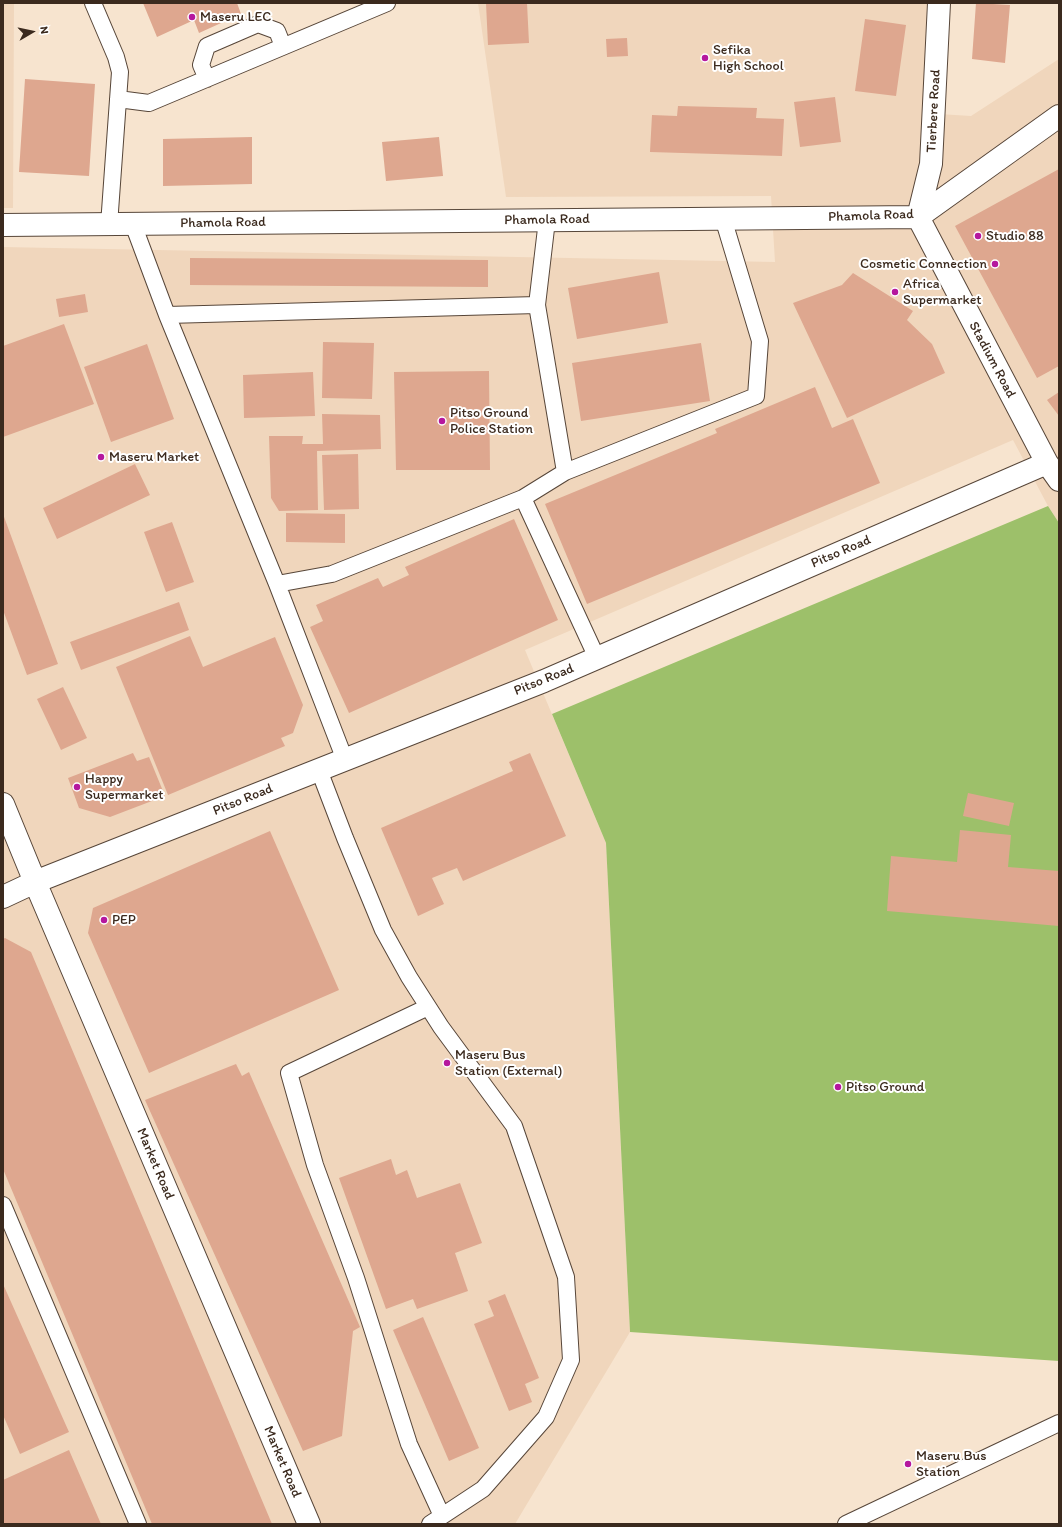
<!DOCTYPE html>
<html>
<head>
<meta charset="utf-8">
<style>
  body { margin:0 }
  #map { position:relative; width:1062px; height:1527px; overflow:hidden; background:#f7e4cf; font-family:Itim,sans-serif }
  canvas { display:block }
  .frame { position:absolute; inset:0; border:4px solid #3b2a1e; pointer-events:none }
  .north { position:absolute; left:12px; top:12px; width:40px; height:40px; -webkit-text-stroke:3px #fff; paint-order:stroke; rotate:81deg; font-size:11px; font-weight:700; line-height:16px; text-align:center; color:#3b2a1e }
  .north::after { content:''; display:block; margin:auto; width:14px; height:18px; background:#3b2a1e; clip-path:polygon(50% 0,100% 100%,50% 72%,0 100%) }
</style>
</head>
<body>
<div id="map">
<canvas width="1062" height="1527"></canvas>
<div class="frame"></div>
<div class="north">N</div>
</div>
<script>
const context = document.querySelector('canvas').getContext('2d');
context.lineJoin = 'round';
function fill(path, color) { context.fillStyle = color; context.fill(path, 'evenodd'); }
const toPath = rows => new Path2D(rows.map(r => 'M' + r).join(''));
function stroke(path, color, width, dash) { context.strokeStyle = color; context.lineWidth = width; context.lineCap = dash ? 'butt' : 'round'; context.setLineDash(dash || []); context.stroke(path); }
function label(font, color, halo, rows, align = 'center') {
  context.font = font + ' Itim,sans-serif'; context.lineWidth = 4; context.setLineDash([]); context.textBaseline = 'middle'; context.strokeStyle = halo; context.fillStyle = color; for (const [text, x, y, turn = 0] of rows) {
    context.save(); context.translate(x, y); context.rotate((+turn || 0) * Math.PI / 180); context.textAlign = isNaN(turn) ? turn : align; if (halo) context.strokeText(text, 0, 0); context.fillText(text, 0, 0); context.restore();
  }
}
fill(toPath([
  [3,3,14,3,13,208,3,208],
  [478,3,927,3,923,113,971,116,1059,59,1059,523,1048,506,1013,440,525,650,606,843,630,1332,515,1524,3,1524,3,247,775,262,771,196,506,197]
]), '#f0d6bc');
fill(toPath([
  [1048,506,1059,523,1059,1361,630,1332,606,843,552,714]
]), '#9dc06a');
fill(toPath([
  [143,3,237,3,241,14,199,33,194,20,157,37],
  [486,3,527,3,529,43,488,45],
  [976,3,1010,5,1005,63,972,59],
  [865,19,906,25,896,96,855,91],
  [627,38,628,56,607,57,606,39],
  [25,79,95,84,89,176,19,172],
  [835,97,841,142,800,147,794,102],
  [678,106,757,108,756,118,784,119,782,156,650,152,652,115,677,116],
  [252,137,252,184,163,186,163,139],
  [439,137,443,176,386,181,382,142],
  [1059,169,1059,366,1037,378,955,226],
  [190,258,488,260,488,287,190,285],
  [659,272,668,323,577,339,568,288],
  [853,273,913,311,907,320,932,344,945,373,847,418,793,303,842,285],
  [85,294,88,312,59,317,56,299],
  [64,324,94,404,3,437,3,346],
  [323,342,374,343,372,399,322,398],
  [701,343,710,401,581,421,572,363],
  [147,344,174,419,111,442,84,367],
  [489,371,490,470,396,470,394,372],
  [313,372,315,416,244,418,243,375],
  [815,387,832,428,853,419,880,483,587,604,545,504,717,433,715,429],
  [1059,392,1059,416,1047,400],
  [322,414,380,415,381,449,317,451,318,510,279,511,271,498,269,436,303,436,302,444,323,444],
  [358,454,359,509,324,510,322,455],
  [135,464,150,495,57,539,43,508],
  [286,513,345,514,345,543,286,542],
  [3,514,58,664,27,675,3,610],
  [514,519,558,620,349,713,310,627,323,621,316,605,378,578,383,587,409,575,405,567],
  [172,522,194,582,166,592,144,532],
  [179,602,189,630,81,670,70,642],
  [190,636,203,667,275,637,303,705,293,733,281,738,285,746,168,795,116,667],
  [63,687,87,738,61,750,37,699],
  [133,753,137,761,149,757,165,796,110,817,79,808,68,778],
  [530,753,566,836,463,881,457,868,432,878,444,904,418,916,381,828,513,771,509,762],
  [968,793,1014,803,1009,826,963,816],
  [960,830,1011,835,1008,867,1059,871,1059,926,887,911,891,856,957,862],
  [270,831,339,990,149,1073,88,933,93,908],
  [5,938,31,952,272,1524,152,1524,3,1169,3,939],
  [236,1064,242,1076,249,1072,360,1327,353,1331,342,1436,303,1451,145,1100],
  [391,1159,396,1175,407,1170,417,1198,460,1183,482,1243,455,1253,468,1291,417,1309,413,1299,386,1309,339,1178],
  [3,1284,69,1432,20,1454,3,1415],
  [505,1294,539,1378,525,1384,532,1402,509,1411,474,1324,494,1316,488,1301],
  [423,1317,479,1448,449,1461,393,1330],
  [69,1450,101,1524,3,1524,3,1480]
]), '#dea78f');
const service = toPath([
  [93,3,116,57,120,72,109,225],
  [207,79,201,65,207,46,258,24,277,31,283,46],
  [118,99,149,103,387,3],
  [547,220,537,305,565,472],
  [133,224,167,315,277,584,345,760],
  [167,315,537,305],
  [523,498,597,658],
  [277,584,332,574,523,498,565,472,756,396,760,341,723,218],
  [319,770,345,838,383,930,409,977,441,1027,514,1126,566,1277,571,1360,546,1417,483,1489,430,1524],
  [428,1007,289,1073,315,1165,356,1278,409,1444,442,1516],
  [3,1205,138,1524],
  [846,1524,1059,1423]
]);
const minor = toPath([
  [939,3,931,164,918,217,1047,463,1059,480],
  [3,225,918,217,1059,116],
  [3,804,35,882,309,1524],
  [3,897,35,882,544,681,1047,463]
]);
stroke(service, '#574639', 18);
stroke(minor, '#574639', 24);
stroke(service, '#fff', 16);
stroke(minor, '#fff', 22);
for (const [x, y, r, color] of [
  [192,17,4,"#b5179e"],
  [705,58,4,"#b5179e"],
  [978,236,4,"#b5179e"],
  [995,264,4,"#b5179e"],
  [895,292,4,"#b5179e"],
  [442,421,4,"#b5179e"],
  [101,457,4,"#b5179e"],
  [77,787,4,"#b5179e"],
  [104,920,4,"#b5179e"],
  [447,1063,4,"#b5179e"],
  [838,1087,4,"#b5179e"],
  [908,1464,4,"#b5179e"]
]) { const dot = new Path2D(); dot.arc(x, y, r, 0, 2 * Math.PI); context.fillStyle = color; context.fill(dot); stroke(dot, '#fff', 1.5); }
label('14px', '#3b2a1e', '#fff', [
  ["Maseru LEC",200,17],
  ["Sefika",713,50],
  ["High School",713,66],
  ["Studio 88",986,236],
  ["Cosmetic Connection",987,264,"right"],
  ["Africa",903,284],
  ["Supermarket",903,300],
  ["Pitso Ground",450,413],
  ["Police Station",450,429],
  ["Maseru Market",109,457],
  ["Happy",85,779],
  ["Supermarket",85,795],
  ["PEP",112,920],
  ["Maseru Bus",455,1055],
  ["Station (External)",455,1071],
  ["Pitso Ground",846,1087],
  ["Maseru Bus",916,1456],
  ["Station",916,1472]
], 'left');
label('14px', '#3b2a1e', '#fff', [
  ["Tierbere Road",934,111,-87],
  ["Phamola Road",871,216,-2],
  ["Phamola Road",547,220,-1],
  ["Phamola Road",223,223,-1],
  ["Stadium Road",992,360,62],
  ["Pitso Road",841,552,-23],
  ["Pitso Road",544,680,-22],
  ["Pitso Road",243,800,-22],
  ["Market Road",155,1164,67],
  ["Market Road",282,1462,67]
]);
</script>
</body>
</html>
